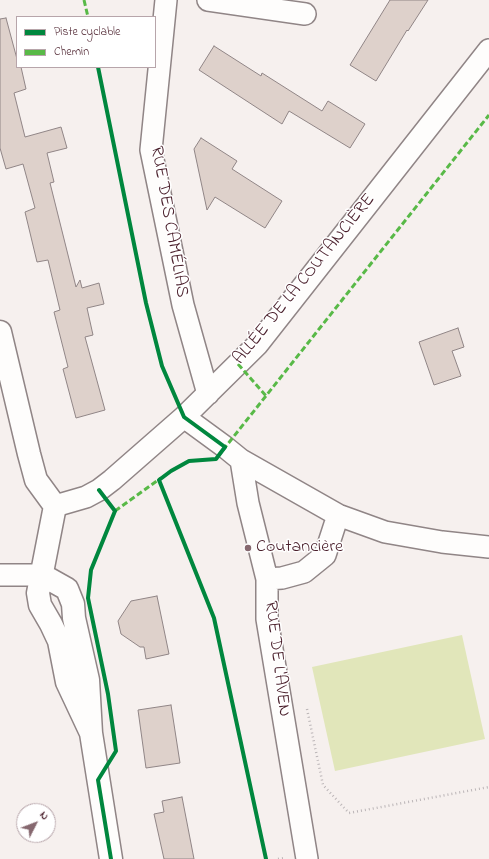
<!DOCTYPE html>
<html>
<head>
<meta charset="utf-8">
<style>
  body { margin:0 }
  #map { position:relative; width:489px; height:859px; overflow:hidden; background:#f6f0ee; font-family:"Indie Flower",sans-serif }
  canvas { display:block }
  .legend { position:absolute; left:16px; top:16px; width:140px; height:52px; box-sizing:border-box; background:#fff; border:1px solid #b7a5aa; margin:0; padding:5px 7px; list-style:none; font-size:12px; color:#4a1f2b }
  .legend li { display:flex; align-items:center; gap:8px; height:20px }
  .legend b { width:20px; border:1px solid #b7a5aa }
  .north { position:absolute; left:16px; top:803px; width:40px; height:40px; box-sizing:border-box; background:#fff; border:1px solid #b7a5aa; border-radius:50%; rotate:48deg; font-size:11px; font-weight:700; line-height:16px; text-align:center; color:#4a1f2b }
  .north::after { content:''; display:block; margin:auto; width:14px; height:18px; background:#86686f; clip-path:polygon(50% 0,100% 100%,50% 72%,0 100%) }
</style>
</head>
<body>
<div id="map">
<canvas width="489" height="859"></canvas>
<ul class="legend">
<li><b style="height:5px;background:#00873e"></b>Piste cyclable</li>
<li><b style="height:5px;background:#58b947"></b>Chemin</li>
</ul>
<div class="north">N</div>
</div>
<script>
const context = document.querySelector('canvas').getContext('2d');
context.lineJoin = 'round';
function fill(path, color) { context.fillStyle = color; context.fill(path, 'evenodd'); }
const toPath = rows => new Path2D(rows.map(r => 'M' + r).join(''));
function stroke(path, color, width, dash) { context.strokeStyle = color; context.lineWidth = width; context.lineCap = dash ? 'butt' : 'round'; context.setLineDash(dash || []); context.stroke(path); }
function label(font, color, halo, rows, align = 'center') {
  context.font = font + ' "Indie Flower",sans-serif'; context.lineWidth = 3; context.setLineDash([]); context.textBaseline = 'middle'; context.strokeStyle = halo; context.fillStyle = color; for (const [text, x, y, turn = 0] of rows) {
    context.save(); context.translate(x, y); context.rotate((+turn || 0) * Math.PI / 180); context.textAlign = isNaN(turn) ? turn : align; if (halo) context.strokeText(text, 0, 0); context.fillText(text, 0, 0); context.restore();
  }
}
fill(toPath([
  [462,635,485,739,335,771,312,667]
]), '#e1e6ba');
const building = toPath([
  [390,0,428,0,408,31,407,30,376,81,350,65,390,0],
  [6,18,17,59,17,67,21,67,26,89,14,93,25,137,61,127,67,148,47,153,54,182,50,183,76,287,80,280,82,288,99,283,104,304,87,308,93,335,85,337,105,410,76,418,63,369,68,367,54,312,60,310,48,260,37,262,25,212,35,208,23,164,6,169,0,148,0,19,6,18],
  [214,46,261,76,262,73,322,111,328,101,365,124,350,148,289,111,282,124,199,70,214,46],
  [201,138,237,161,232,169,282,201,265,228,215,197,207,210,194,149,201,138],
  [458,328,464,347,452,351,461,376,434,385,419,342,458,328],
  [157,596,169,654,146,659,144,647,140,647,121,634,118,621,131,601,157,596],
  [171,705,180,763,146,768,138,710,171,705],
  [182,797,194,859,164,859,154,814,164,812,162,801,182,797]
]);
fill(building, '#ded1cb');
stroke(building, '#908586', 1);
const minor = toPath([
  [166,0,151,150,183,305,208,394],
  [208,0,305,14],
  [184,417,225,447,241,460,338,515,385,532,442,542,489,547],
  [241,460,248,503,267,579,267,619,307,859],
  [55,506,86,497,99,490,112,480,184,417,257,345,489,50],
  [0,575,42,575],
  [267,579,282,578,304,572,325,555,338,515]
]);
const tertiary = toPath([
  [0,332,29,454,36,480,55,506,38,593,40,605,51,624,59,641,67,682,91,733],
  [42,575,67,589,73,604,74,618,88,680,91,733,111,859]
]);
stroke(minor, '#908586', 24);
stroke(tertiary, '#908586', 25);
stroke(toPath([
  [307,709,323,785,349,813,489,787],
  [278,859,285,858]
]), '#bbb5b7', 2.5, [1, 3]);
stroke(minor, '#fefdfc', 21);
stroke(tertiary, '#fefdfc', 22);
stroke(toPath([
  [84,0,88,17],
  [238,364,266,396],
  [223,450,489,115],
  [115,511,161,478]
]), '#58b947', 3, [6, 3]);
stroke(toPath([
  [98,67,146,303,162,366,184,417,225,447,216,459,189,461,171,471,159,480,214,618,266,859],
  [99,490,115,511,91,570,88,598,108,694,116,751,98,780,111,859]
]), '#00873e', 4);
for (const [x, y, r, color] of [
  [248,548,4,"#86686f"]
]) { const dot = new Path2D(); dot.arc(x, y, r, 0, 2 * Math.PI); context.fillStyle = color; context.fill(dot); stroke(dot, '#fff', 1.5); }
label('18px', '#4a1f2b', '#fff', [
  ["RUE DES CAMÉLIAS",168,222,80],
  ["ALLÉE DE LA COUTANCIÈRE",305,280,-51],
  ["RUE DE L'AVEN",276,659,83]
]);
label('18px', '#4a1f2b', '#fff', [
  ["Coutancière",256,548]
], 'left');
</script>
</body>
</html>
